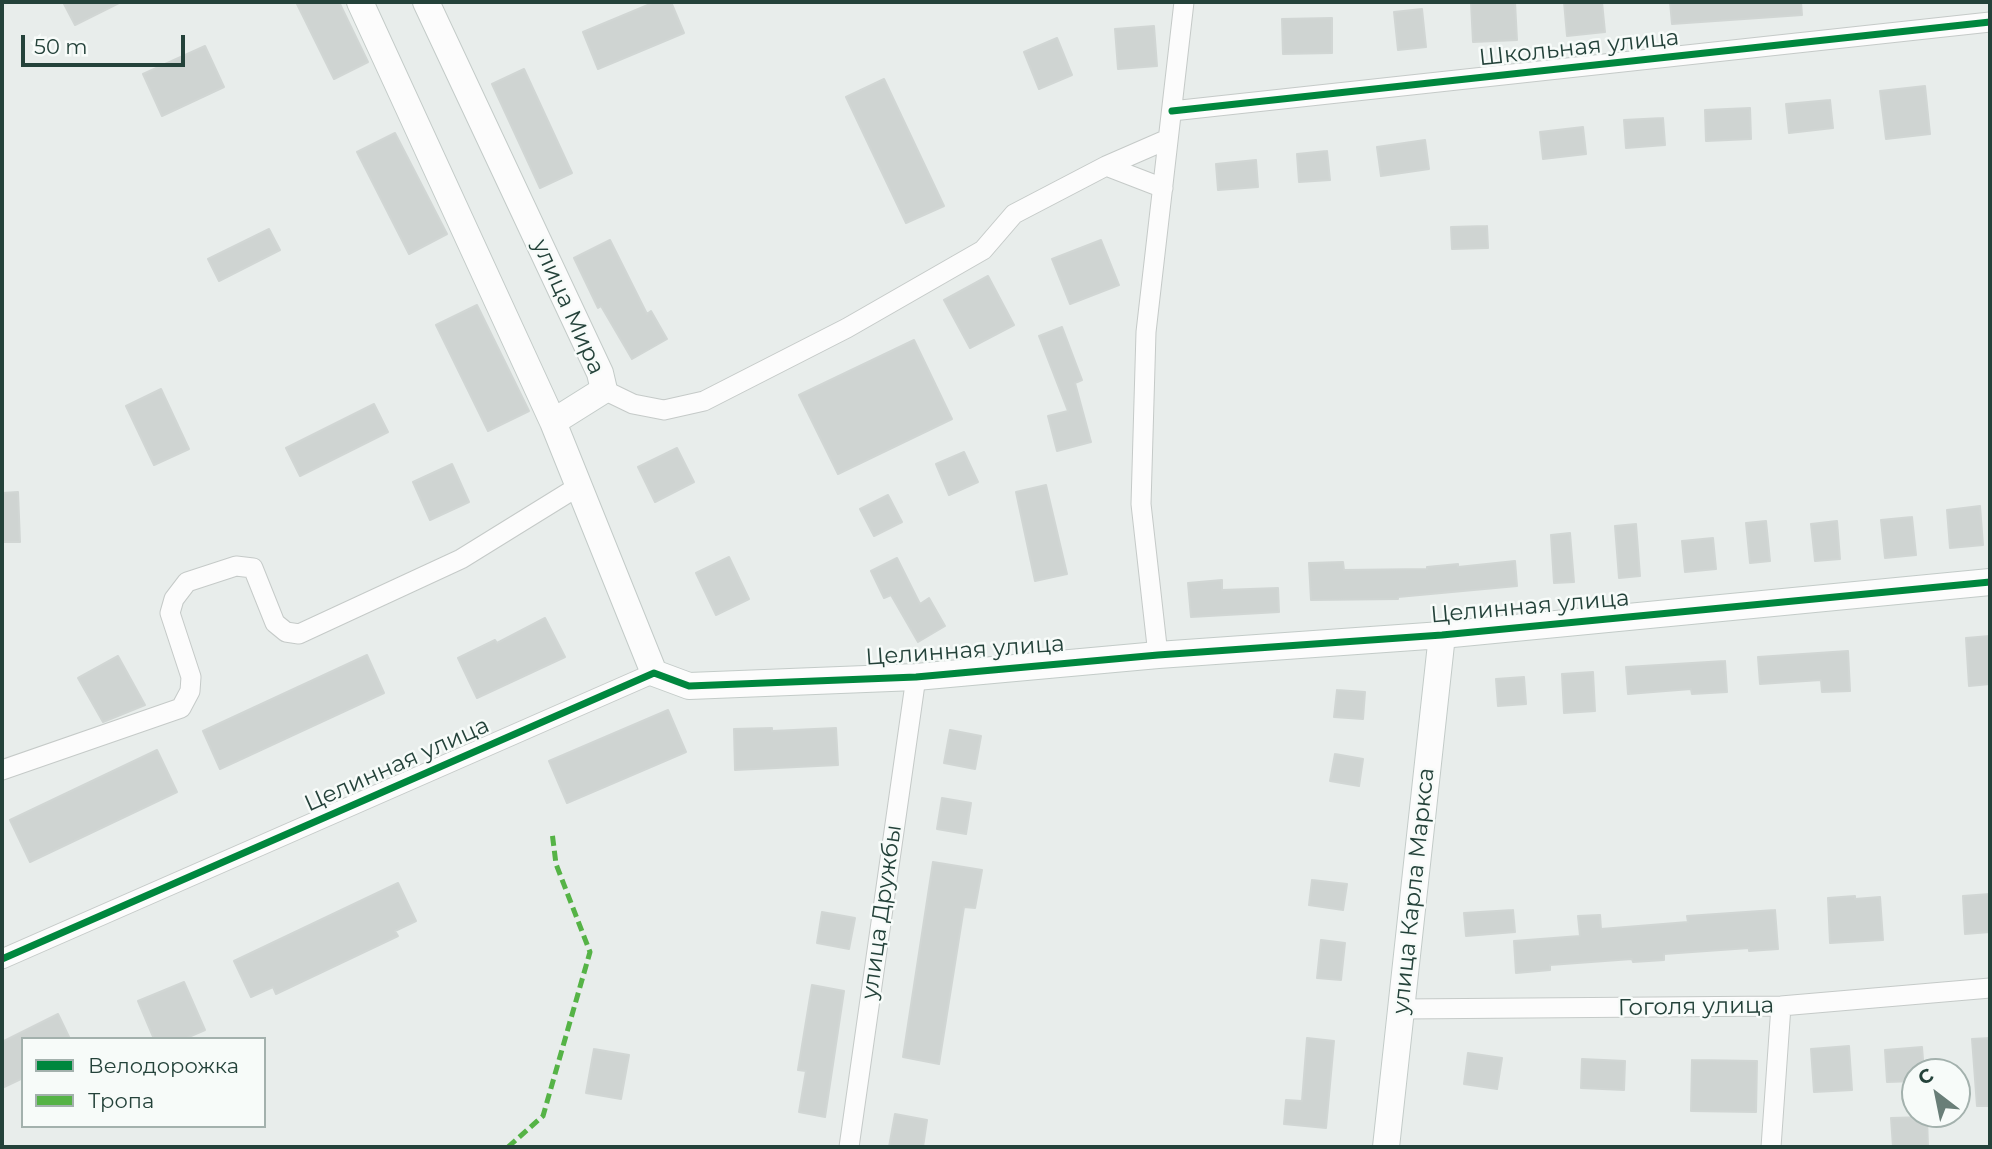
<!DOCTYPE html>
<html>
<head>
<meta charset="utf-8">
<style>
  body { margin:0 }
  #map { position:relative; width:1992px; height:1149px; overflow:hidden; background:#e8edeb; font-family:Montserrat,sans-serif }
  canvas { display:block }
  .frame { position:absolute; inset:0; border:4px solid #24423a; pointer-events:none }
  .legend { position:absolute; left:21px; top:1037px; width:245px; height:91px; box-sizing:border-box; background:#f7fbf9; border:2px solid #a3b1ad; margin:0; padding:9px 12px; list-style:none; font-size:21px; color:#24423a }
  .legend li { display:flex; align-items:center; gap:14px; height:35px }
  .legend b { width:35px; border:2px solid #a3b1ad }
  .north { position:absolute; left:1901px; top:1058px; width:70px; height:70px; box-sizing:border-box; background:#f7fbf9; border:2px solid #a3b1ad; border-radius:50%; rotate:328deg; font-size:19px; font-weight:700; line-height:28px; text-align:center; color:#24423a }
  .north::after { content:''; display:block; margin:auto; width:24px; height:32px; background:#697e78; clip-path:polygon(50% 0,100% 100%,50% 72%,0 100%) }
  .scale { position:absolute; left:21px; top:35px; width:164px; height:32px; box-sizing:border-box; border:4px solid #24423a; border-top:0; padding-left:9px; font-size:21px; line-height:24px; white-space:nowrap; color:#24423a; -webkit-text-stroke:5px #f7fbf9; paint-order:stroke }
</style>
</head>
<body>
<div id="map">
<canvas width="1992" height="1149"></canvas>
<div class="frame"></div>
<ul class="legend">
<li><b style="height:9px;background:#00873e"></b>Велодорожка</li>
<li><b style="height:9px;background:#55b346"></b>Тропа</li>
</ul>
<div class="north">С</div>
<div class="scale">50 m</div>
</div>
<script>
const context = document.querySelector('canvas').getContext('2d');
context.lineJoin = 'round';
function fill(path, color) { context.fillStyle = color; context.fill(path, 'evenodd'); }
const toPath = rows => new Path2D(rows.map(r => 'M' + r).join(''));
function stroke(path, color, width, dash) { context.strokeStyle = color; context.lineWidth = width; context.lineCap = dash ? 'butt' : 'round'; context.setLineDash(dash || []); context.stroke(path); }
function label(font, color, halo, rows, align = 'center') {
  context.font = font + ' Montserrat,sans-serif'; context.lineWidth = 5; context.setLineDash([]); context.textBaseline = 'middle'; context.strokeStyle = halo; context.fillStyle = color; for (const [text, x, y, turn = 0] of rows) {
    context.save(); context.translate(x, y); context.rotate((+turn || 0) * Math.PI / 180); context.textAlign = isNaN(turn) ? turn : align; if (halo) context.strokeText(text, 0, 0); context.fillText(text, 0, 0); context.restore();
  }
}
const building = toPath([
  [63,2,121,2,75,25,63,2],
  [296,2,339,2,368,62,334,79,296,2],
  [655,2,671,2,684,33,598,69,583,32,655,2],
  [1497,2,1515,2,1517,40,1473,42,1471,3,1497,2],
  [1564,2,1602,2,1605,32,1567,36,1564,2],
  [1670,2,1801,2,1802,15,1672,24,1670,2],
  [1422,9,1426,47,1398,50,1394,12,1422,9],
  [1332,18,1332,53,1283,54,1282,19,1332,18],
  [1154,26,1157,66,1118,69,1115,29,1154,26],
  [1057,38,1072,75,1039,89,1024,52,1057,38],
  [205,46,224,87,162,116,143,74,205,46],
  [524,69,572,173,540,188,492,84,524,69],
  [884,79,944,206,906,223,846,97,884,79],
  [1925,86,1930,134,1886,139,1880,91,1925,86],
  [1830,100,1833,128,1789,133,1786,104,1830,100],
  [1750,108,1751,139,1706,141,1705,110,1750,108],
  [1663,118,1665,145,1626,148,1624,120,1663,118],
  [1583,127,1586,154,1543,159,1540,132,1583,127],
  [395,133,447,234,409,254,357,152,395,133],
  [1425,140,1429,169,1381,176,1377,147,1425,140],
  [1327,151,1330,180,1299,182,1297,154,1327,151],
  [1256,160,1258,187,1218,190,1216,164,1256,160],
  [1487,226,1488,248,1452,249,1451,227,1487,226],
  [269,229,280,250,219,281,208,259,269,229],
  [610,240,647,314,651,311,667,339,632,359,601,306,598,308,574,258,610,240],
  [1101,240,1119,285,1070,304,1052,259,1101,240],
  [988,276,1014,325,970,348,944,300,988,276],
  [477,305,529,411,488,431,436,325,477,305],
  [1062,327,1082,380,1075,383,1091,442,1057,451,1048,416,1068,411,1039,336,1062,327],
  [914,340,952,419,838,474,799,395,914,340],
  [161,389,189,449,154,465,126,406,161,389],
  [374,404,388,432,300,476,286,448,374,404],
  [677,448,694,482,655,502,638,467,677,448],
  [964,452,978,482,949,495,936,464,964,452],
  [452,464,469,502,430,520,413,482,452,464],
  [1046,485,1067,574,1035,581,1016,492,1046,485],
  [18,492,20,542,2,542,2,493,18,492],
  [888,495,902,522,874,536,860,509,888,495],
  [1980,506,1983,545,1950,548,1947,510,1980,506],
  [1912,517,1916,555,1885,558,1881,520,1912,517],
  [1766,521,1770,561,1750,563,1746,523,1766,521],
  [1837,521,1840,559,1815,561,1811,524,1837,521],
  [1636,524,1640,576,1619,578,1615,526,1636,524],
  [1570,533,1574,582,1554,583,1551,535,1570,533],
  [1713,538,1716,569,1685,572,1682,541,1713,538],
  [729,557,749,599,716,615,696,573,729,557],
  [897,558,920,604,929,598,945,626,918,642,891,595,884,598,871,571,897,558],
  [1515,561,1517,586,1398,597,1398,599,1311,600,1309,563,1343,562,1344,570,1427,569,1427,567,1458,564,1458,567,1515,561],
  [1222,580,1222,590,1278,588,1279,612,1191,617,1188,583,1222,580],
  [545,618,565,657,477,698,458,658,495,640,497,643,545,618],
  [1990,636,1990,684,1969,686,1966,638,1990,636],
  [1848,651,1850,691,1822,692,1821,680,1760,684,1758,657,1848,651],
  [367,655,384,693,220,769,203,731,367,655],
  [118,656,145,705,103,722,78,678,118,656],
  [1725,661,1727,692,1692,694,1691,689,1628,694,1626,667,1725,661],
  [1593,672,1595,711,1564,713,1562,674,1593,672],
  [1524,677,1526,704,1498,706,1496,679,1524,677],
  [1337,690,1365,692,1363,719,1334,717,1337,690],
  [668,710,686,752,567,803,549,761,668,710],
  [772,728,772,731,836,728,838,765,735,770,734,729,772,728],
  [950,730,981,736,975,769,944,763,950,730],
  [157,750,177,792,30,862,10,820,157,750],
  [1335,754,1363,759,1359,786,1330,781,1335,754],
  [942,798,971,803,966,834,937,829,942,798],
  [933,862,982,870,975,908,964,907,939,1064,903,1057,933,862],
  [1312,880,1347,884,1343,910,1309,905,1312,880],
  [398,883,416,921,395,931,398,936,276,994,273,987,251,997,234,961,398,883],
  [1990,894,1990,932,1965,934,1963,896,1990,894],
  [1855,896,1855,899,1880,897,1883,940,1830,943,1828,898,1855,896],
  [1513,910,1515,932,1466,936,1464,913,1513,910],
  [1775,910,1778,949,1749,951,1749,948,1664,954,1664,960,1633,962,1632,959,1550,965,1550,970,1516,973,1514,941,1580,936,1578,916,1600,915,1601,929,1688,922,1687,916,1775,910],
  [822,912,855,918,849,949,817,943,822,912],
  [1321,940,1345,943,1341,980,1317,978,1321,940],
  [184,982,205,1030,184,1039,154,1039,138,1001,184,982],
  [812,985,844,991,825,1117,799,1112,806,1071,798,1070,812,985],
  [58,1014,70,1039,23,1039,23,1078,2,1088,2,1042,58,1014],
  [1307,1038,1334,1041,1326,1128,1284,1124,1286,1100,1302,1101,1307,1038],
  [1990,1038,1990,1106,1977,1106,1972,1039,1990,1038],
  [1849,1046,1852,1090,1814,1092,1811,1049,1849,1046],
  [1922,1047,1924,1072,1915,1072,1915,1081,1887,1082,1885,1050,1922,1047],
  [594,1049,629,1055,621,1099,586,1093,594,1049],
  [1468,1053,1502,1058,1497,1089,1464,1084,1468,1053],
  [1582,1059,1625,1061,1624,1090,1581,1088,1582,1059],
  [1692,1060,1757,1061,1756,1112,1691,1111,1692,1060],
  [895,1114,927,1120,923,1147,889,1147,895,1114],
  [1927,1117,1928,1147,1893,1147,1891,1118,1927,1117]
]);
fill(building, '#cfd4d2');
stroke(building, '#d1d6d4', 2);
const street = toPath([
  [1172,111,1990,22],
  [1106,166,1168,139],
  [604,390,633,404,664,410,704,401,847,328,983,250,1014,214,1106,166,1163,188],
  [1158,655,1141,504,1146,332,1184,2],
  [2,770,181,708,190,691,191,677,170,613,174,599,187,582,236,566,253,568,275,623,286,632,299,634,461,559,579,486],
  [2,959,654,673],
  [1402,1009,1781,1006,1990,988],
  [849,1147,916,677],
  [1771,1147,1781,1006]
]);
const secondary = toPath([
  [360,2,553,422,654,673,689,686,916,677,1158,655,1442,635,1990,582],
  [426,2,600,373,604,390,553,422],
  [1386,1147,1442,635]
]);
stroke(street, '#c5cac8', 21);
stroke(secondary, '#c3cbc8', 28);
stroke(street, '#fcfcfc', 19);
stroke(secondary, '#fcfcfc', 26);
stroke(toPath([
  [508,1147,543,1116,590,952,556,864,552,832]
]), '#55b346', 5, [10, 5]);
stroke(toPath([
  [1172,111,1990,22],
  [2,959,654,673,689,686,916,677,1158,655,1442,635,1990,582]
]), '#00873e', 7);
label('23px', '#24423a', '#f7fbf9', [
  ["Школьная улица",1579,48,-6],
  ["улица Мира",568,307,66],
  ["Целинная улица",1530,607,-5],
  ["Целинная улица",965,651,-4],
  ["Целинная улица",397,765,-24],
  ["улица Карла Маркса",1414,891,-84],
  ["улица Дружбы",882,912,-82],
  ["Гоголя улица",1696,1007,-1]
]);
</script>
</body>
</html>
